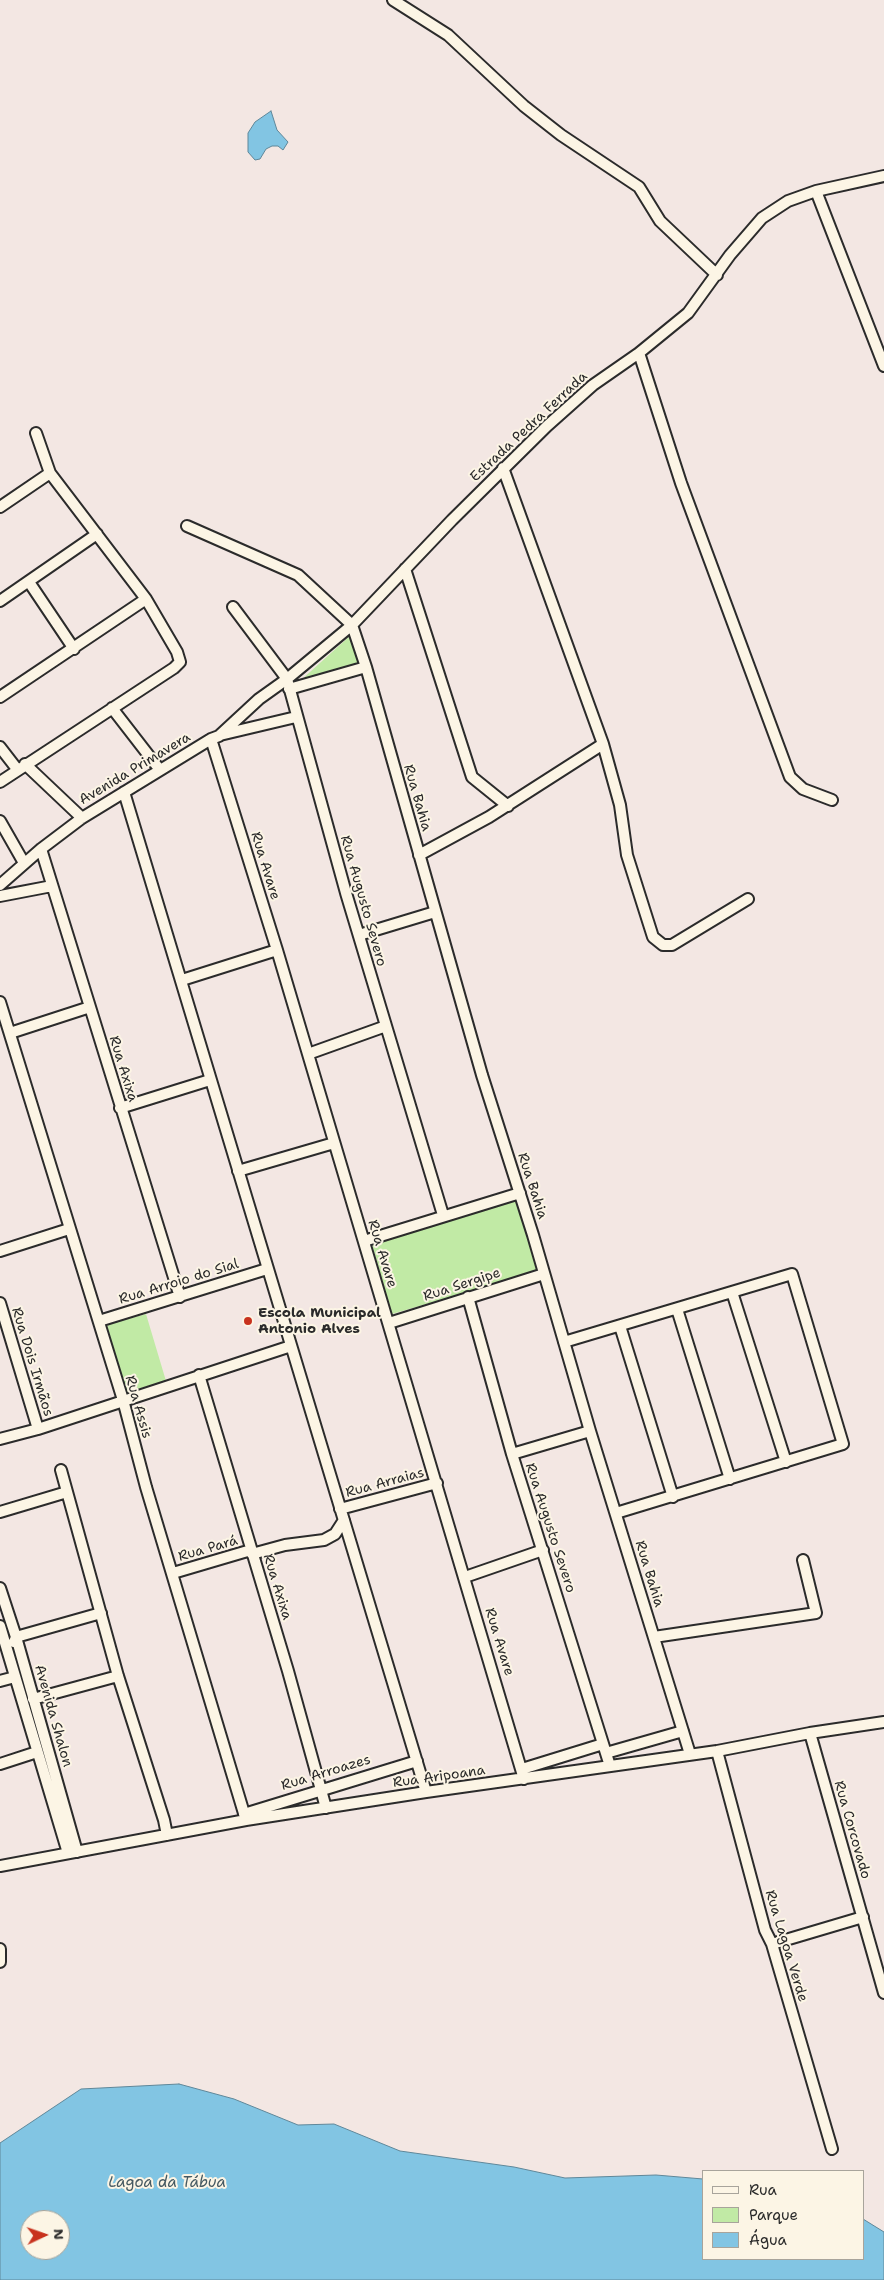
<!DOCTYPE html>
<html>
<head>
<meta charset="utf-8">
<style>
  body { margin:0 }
  #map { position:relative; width:884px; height:2280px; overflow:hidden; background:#f3e7e3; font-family:"Shantell Sans",sans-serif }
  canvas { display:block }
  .legend { position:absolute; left:702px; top:2170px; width:162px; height:90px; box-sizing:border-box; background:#fcf5e5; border:1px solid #a8a49b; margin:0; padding:6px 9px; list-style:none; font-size:15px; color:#2b2b2b }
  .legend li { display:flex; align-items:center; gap:10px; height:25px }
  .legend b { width:25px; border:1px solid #a8a49b }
  .north { position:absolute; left:20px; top:2210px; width:50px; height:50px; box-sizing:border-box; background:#fcf5e5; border:1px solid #a8a49b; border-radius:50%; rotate:87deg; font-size:14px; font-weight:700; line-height:20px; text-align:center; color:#2b2b2b }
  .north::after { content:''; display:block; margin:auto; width:18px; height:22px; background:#c8321e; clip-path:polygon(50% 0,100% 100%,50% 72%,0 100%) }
</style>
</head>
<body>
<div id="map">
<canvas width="884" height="2280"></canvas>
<ul class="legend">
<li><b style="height:6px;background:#fcf5e5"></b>Rua</li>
<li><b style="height:14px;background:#c1eaa5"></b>Parque</li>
<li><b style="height:14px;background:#82c5e3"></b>Água</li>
</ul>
<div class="north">N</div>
</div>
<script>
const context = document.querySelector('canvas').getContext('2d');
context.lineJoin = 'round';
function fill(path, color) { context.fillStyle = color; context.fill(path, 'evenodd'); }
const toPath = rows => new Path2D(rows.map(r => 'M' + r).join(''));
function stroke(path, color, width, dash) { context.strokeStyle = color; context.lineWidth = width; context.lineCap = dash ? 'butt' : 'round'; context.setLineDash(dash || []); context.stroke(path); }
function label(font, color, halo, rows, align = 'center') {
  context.font = font + ' "Shantell Sans",sans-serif'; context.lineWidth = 4; context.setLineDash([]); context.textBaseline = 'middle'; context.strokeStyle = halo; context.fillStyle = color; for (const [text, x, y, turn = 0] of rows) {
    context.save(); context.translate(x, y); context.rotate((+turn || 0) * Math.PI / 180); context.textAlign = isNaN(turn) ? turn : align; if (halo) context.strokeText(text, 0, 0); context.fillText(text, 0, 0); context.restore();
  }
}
fill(toPath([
  [352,634,361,664,300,681],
  [516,1199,537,1272,392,1314,371,1241],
  [146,1314,166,1381,127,1392,106,1328,109,1324]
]), '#c1eaa5');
const water = toPath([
  [271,111,277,130,288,142,283,150,278,146,272,146,266,149,260,159,255,160,248,152,248,133,255,122,271,111],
  [179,2084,234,2099,298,2125,334,2124,400,2151,514,2167,565,2178,656,2175,703,2179,703,2259,863,2259,863,2219,884,2232,884,2280,0,2280,0,2143,81,2089,179,2084],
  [30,2220,60,2220,60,2250,30,2250,30,2220]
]);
fill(water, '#82c5e3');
stroke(water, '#5f8799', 1);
const minor = toPath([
  [393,0,448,35,524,106,561,135,639,187,660,221,717,275],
  [816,191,884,366],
  [639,353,681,483,790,777,803,789,832,800],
  [503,468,603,744,620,805,627,855,653,937,663,945,672,945,748,899],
  [0,507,50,473],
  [187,526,298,575,352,625,366,667,482,1075,533,1235,590,1431,690,1754],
  [405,569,472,777,508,806],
  [29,582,74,649],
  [0,601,97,534],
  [233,607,287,679,346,893,443,1215],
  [289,689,366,667],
  [0,697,146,599],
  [112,708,160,770],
  [220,735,296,717],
  [211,739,277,950,524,1779],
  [0,747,17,769],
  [25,764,82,818],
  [0,782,174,668,180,662,177,652,146,599,50,473,36,433],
  [124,792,426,1792],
  [0,821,24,863],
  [41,849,180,1297],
  [419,855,489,817,603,744],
  [0,885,41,849,82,818,211,739,219,736,259,699,287,679,352,625,452,520,547,426,593,385,639,353,688,313,730,255,762,218,788,201,816,191,884,176],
  [0,896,52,886],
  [359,935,435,912],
  [182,980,277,950],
  [0,1002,123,1400,146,1487,246,1820],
  [10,1033,90,1007],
  [308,1054,386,1026],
  [120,1108,210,1080],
  [238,1171,334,1143],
  [364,1241,520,1193],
  [0,1251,69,1229],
  [732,1292,786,1462],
  [468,1297,512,1454,610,1766],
  [0,1303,38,1429],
  [677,1309,730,1479],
  [99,1321,267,1269],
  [389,1323,544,1274],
  [620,1326,673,1497],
  [564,1342,792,1274,843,1444,616,1513],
  [199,1375,288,1671,326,1808],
  [0,1439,38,1429,291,1346],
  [512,1454,590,1431],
  [61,1470,118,1676,164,1820,167,1835],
  [340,1509,437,1483],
  [0,1512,67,1492],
  [252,1554,285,1545,324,1540,335,1534,344,1520],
  [173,1573,251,1550],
  [465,1577,543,1550],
  [0,1588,16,1637,77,1852],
  [0,1626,68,1853],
  [654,1637,816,1613,803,1560],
  [14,1642,16,1637,101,1613],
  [0,1681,15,1677],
  [33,1699,118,1676],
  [810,1733,884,1993],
  [717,1751,765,1930,772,1944,832,2149],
  [606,1753,683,1731],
  [0,1764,37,1752],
  [522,1769,603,1744],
  [244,1814,417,1761],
  [0,1866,246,1820,426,1792,717,1751,810,1733,884,1722],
  [772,1944,863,1917],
  [0,1949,0,1962]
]);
stroke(minor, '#2b2b2b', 14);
stroke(minor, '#fcf5e5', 10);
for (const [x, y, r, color] of [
  [248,1321,5,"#c8321e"]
]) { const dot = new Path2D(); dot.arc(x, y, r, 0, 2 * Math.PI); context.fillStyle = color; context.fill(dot); stroke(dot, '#fcf5e5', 2); }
label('14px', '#2b2b2b', '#fcf5e5', [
  ["Estrada Pedra Ferrada",529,427,-43],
  ["Avenida Primavera",135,769,-31],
  ["Rua Bahia",417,798,74],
  ["Rua Avare",265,866,73],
  ["Rua Augusto Severo",363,901,74],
  ["Rua Axixa",123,1069,73],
  ["Rua Bahia",532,1186,72],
  ["Rua Avare",382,1254,73],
  ["Rua Arroio do Sial",179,1282,-17],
  ["Rua Sergipe",462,1285,-18],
  ["Rua Dois Irmãos",32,1362,73],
  ["Rua Assis",138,1407,74],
  ["Rua Arraias",385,1483,-15],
  ["Rua Augusto Severo",550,1528,72],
  ["Rua Pará",208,1549,-16],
  ["Rua Bahia",649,1574,73],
  ["Rua Axixa",277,1587,73],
  ["Rua Avare",499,1642,73],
  ["Avenida Shalon",53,1716,74],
  ["Rua Arroazes",326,1773,-17],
  ["Rua Aripoana",439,1777,-8],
  ["Rua Corcovado",852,1830,74],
  ["Rua Lagoa Verde",786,1946,73]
]);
label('bold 14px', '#2b2b2b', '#fcf5e5', [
  ["Escola Municipal",258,1313],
  ["Antonio Alves",258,1329]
], 'left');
label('italic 15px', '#455962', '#fcf5e5', [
  ["Lagoa da Tábua",167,2183]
]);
</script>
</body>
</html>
